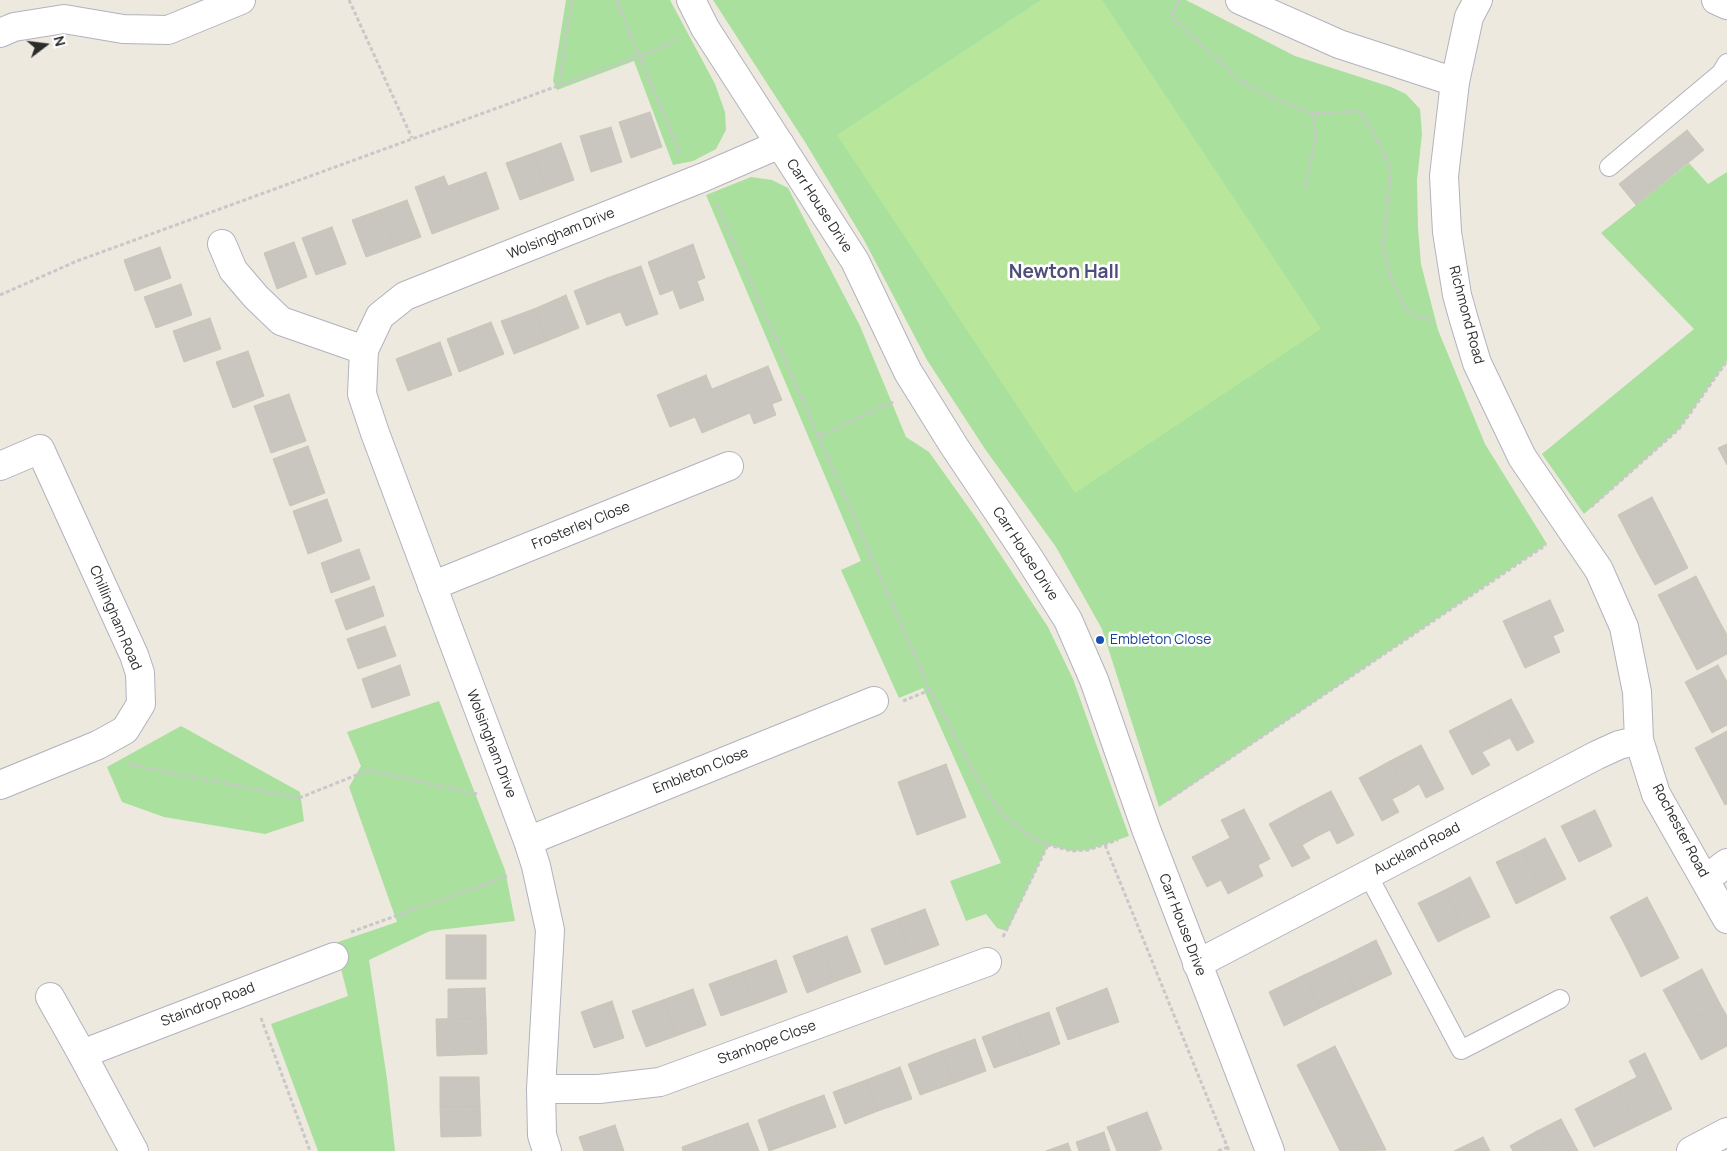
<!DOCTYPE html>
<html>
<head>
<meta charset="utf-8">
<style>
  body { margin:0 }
  #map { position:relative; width:1727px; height:1151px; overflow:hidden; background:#ede9df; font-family:Manrope,sans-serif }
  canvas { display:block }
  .north { position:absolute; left:20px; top:20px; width:50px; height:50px; -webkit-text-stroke:4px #fff; paint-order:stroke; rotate:75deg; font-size:14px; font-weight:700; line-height:20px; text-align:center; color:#2c2c2c }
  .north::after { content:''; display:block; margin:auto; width:18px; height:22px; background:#2c2c2c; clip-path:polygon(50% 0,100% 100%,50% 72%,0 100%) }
</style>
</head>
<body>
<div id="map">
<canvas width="1727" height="1151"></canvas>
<div class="north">N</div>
</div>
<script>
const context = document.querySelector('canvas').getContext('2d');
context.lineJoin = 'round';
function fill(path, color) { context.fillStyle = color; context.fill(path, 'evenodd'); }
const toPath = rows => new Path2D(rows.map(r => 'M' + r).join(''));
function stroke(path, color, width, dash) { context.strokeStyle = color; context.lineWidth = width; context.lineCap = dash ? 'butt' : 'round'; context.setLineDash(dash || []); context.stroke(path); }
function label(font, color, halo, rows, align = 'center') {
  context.font = font + ' Manrope,sans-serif'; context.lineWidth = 5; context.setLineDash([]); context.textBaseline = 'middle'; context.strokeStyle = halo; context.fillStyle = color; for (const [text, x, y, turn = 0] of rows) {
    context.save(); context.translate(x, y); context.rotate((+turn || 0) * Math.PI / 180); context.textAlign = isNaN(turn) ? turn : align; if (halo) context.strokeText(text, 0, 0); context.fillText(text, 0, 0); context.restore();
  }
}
fill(toPath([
  [566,0,670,0,715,84,725,112,726,130,716,149,693,161,673,165,634,61,557,90,553,81],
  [713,0,1186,0,1295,56,1391,87,1406,94,1420,109,1422,134,1417,180,1418,228,1421,264,1438,330,1485,444,1547,544,1159,807,1102,629,1056,547,985,449,927,360,864,240,805,142],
  [1689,163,1708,184,1727,172,1727,361,1679,429,1584,514,1542,454,1694,329,1601,233],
  [751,177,772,180,788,188,860,326,906,437,929,452,979,522,1048,627,1073,679,1129,836,1088,850,1072,851,1048,845,1007,931,997,928,986,914,966,921,950,881,1001,863,923,688,899,698,841,570,861,561,706,195],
  [439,701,505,870,515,921,430,931,369,960,387,1079,395,1151,318,1151,271,1024,348,996,340,965,338,942,397,922,349,787,361,766,347,732],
  [181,726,300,792,304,821,265,834,164,817,122,802,107,767]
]), '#a9e09e');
fill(toPath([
  [1041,0,1102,0,1321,329,1075,493,837,135]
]), '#b8e79b');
const building = toPath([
  [650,112,662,147,631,158,619,122,650,112],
  [611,127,622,162,591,172,580,136,611,127],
  [1687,130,1704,150,1636,205,1619,184,1687,130],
  [561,143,574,180,547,190,534,153,561,143],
  [534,153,547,190,520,200,506,163,534,153],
  [486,172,499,209,472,219,459,182,486,172],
  [444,176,448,186,459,182,472,219,432,234,415,187,444,176],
  [407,200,421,237,394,247,380,210,407,200],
  [380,210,394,247,366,257,352,220,380,210],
  [332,227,346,264,316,275,302,238,332,227],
  [294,242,307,277,277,289,264,253,294,242],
  [693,244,705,278,697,281,704,300,680,309,673,290,660,295,648,262,693,244],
  [160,247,171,278,135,291,124,260,160,247],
  [641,266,658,314,626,326,607,278,641,266],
  [607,278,620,312,587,325,574,291,607,278],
  [181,284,192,315,156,328,144,297,181,284],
  [566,295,579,328,547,341,534,309,566,295],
  [534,309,547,341,514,354,501,321,534,309],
  [210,318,221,349,184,362,173,331,210,318],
  [491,322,504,354,459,372,447,339,491,322],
  [440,342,452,375,408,391,396,359,440,342],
  [248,351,264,396,233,408,216,362,248,351],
  [768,366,782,400,772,404,776,415,754,424,750,413,726,423,712,389,768,366],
  [706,375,726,423,702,433,695,417,670,427,657,395,706,375],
  [289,394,306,441,271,453,254,406,289,394],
  [1727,444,1727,465,1718,448,1727,444],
  [308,446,325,493,290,506,273,459,308,446],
  [1652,497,1670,532,1636,550,1618,515,1652,497],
  [327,499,342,541,308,554,293,511,327,499],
  [1670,532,1688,568,1655,585,1636,550,1670,532],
  [359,549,370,579,331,593,321,563,359,549],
  [1696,576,1715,613,1677,632,1658,595,1696,576],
  [374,586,384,616,346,630,335,600,374,586],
  [1550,600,1564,631,1553,636,1560,652,1525,668,1503,621,1550,600],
  [1715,613,1727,635,1727,654,1697,670,1677,632,1715,613],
  [385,626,396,656,358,669,347,639,385,626],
  [400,665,410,695,372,708,362,679,400,665],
  [1718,665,1727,682,1727,725,1712,733,1685,682,1718,665],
  [1511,699,1534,742,1517,751,1510,738,1496,745,1480,715,1511,699],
  [1480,715,1496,745,1482,752,1490,765,1472,775,1449,731,1480,715],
  [1727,731,1727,804,1725,805,1695,748,1727,731],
  [1421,745,1444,789,1426,798,1419,784,1406,792,1390,761,1421,745],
  [1390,761,1406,792,1392,799,1399,812,1382,821,1359,778,1390,761],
  [946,764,966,817,917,835,898,782,946,764],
  [1331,791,1354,835,1337,844,1330,830,1316,837,1300,807,1331,791],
  [1300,807,1316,837,1302,845,1310,858,1292,867,1269,824,1300,807],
  [1244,809,1270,859,1258,865,1263,876,1228,894,1221,880,1207,887,1192,857,1230,838,1221,820,1244,809],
  [1595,810,1612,846,1579,862,1561,826,1595,810],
  [1545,838,1566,879,1542,891,1522,850,1545,838],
  [1522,850,1542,891,1516,904,1496,862,1522,850],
  [1470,877,1490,917,1464,929,1445,890,1470,877],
  [1445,890,1464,929,1438,942,1418,903,1445,890],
  [1647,897,1663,927,1626,947,1610,917,1647,897],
  [925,909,939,945,912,955,898,919,925,909],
  [898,919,912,955,885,965,871,929,898,919],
  [1663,927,1679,958,1641,977,1626,947,1663,927],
  [446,935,486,935,486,979,446,979,446,935],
  [847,936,861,972,834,982,820,946,847,936],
  [1376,940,1392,974,1356,991,1340,958,1376,940],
  [820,946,834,982,807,993,793,956,820,946],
  [1340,958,1356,991,1320,1008,1304,975,1340,958],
  [776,960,787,992,755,1004,743,972,776,960],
  [1702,969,1720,1004,1682,1025,1663,990,1702,969],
  [743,972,755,1004,721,1016,709,984,743,972],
  [1304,975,1320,1008,1284,1026,1269,992,1304,975],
  [485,988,486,1018,448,1019,448,989,485,988],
  [1107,988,1119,1022,1068,1040,1056,1008,1107,988],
  [693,989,706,1025,676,1036,663,1000,693,989],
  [663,1000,676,1036,646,1047,632,1011,663,1000],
  [612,1001,624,1038,594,1048,581,1012,612,1001],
  [1720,1004,1727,1016,1727,1046,1701,1060,1682,1025,1720,1004],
  [1049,1012,1060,1044,1028,1056,1016,1024,1049,1012],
  [486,1018,487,1054,437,1056,436,1019,486,1018],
  [1016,1024,1028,1056,994,1068,982,1037,1016,1024],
  [975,1039,986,1071,954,1083,942,1051,975,1039],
  [1335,1046,1386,1150,1340,1151,1297,1065,1335,1046],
  [942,1051,954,1083,920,1095,908,1064,942,1051],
  [1645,1053,1672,1109,1637,1126,1618,1087,1637,1077,1629,1061,1645,1053],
  [900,1067,912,1099,878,1111,866,1080,900,1067],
  [440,1077,479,1077,480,1106,440,1107,440,1077],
  [866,1080,878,1111,845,1124,833,1092,866,1080],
  [1618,1087,1637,1126,1594,1147,1575,1109,1618,1087],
  [824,1095,836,1127,803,1139,791,1107,824,1095],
  [480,1106,481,1136,441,1137,440,1107,480,1106],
  [791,1107,803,1139,769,1151,758,1120,791,1107],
  [1147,1112,1162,1149,1157,1151,1117,1151,1107,1127,1147,1112],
  [1561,1119,1578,1151,1548,1151,1537,1131,1561,1119],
  [748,1123,759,1151,721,1151,715,1135,748,1123],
  [615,1125,624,1151,584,1151,579,1137,615,1125],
  [1537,1131,1548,1151,1513,1151,1510,1146,1537,1131],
  [1104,1132,1110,1151,1079,1151,1076,1142,1104,1132],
  [715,1135,721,1151,683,1151,682,1147,715,1135],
  [1483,1137,1490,1151,1454,1151,1483,1137],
  [1068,1143,1071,1151,1046,1151,1068,1143]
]);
fill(building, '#c8c6be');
stroke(building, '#c8c5b8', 1);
const lane = toPath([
  [1609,167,1721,73,1727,63],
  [1368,875,1461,1050,1560,999]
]);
const street = toPath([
  [691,0,705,28,855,261,908,372,954,446,1027,555,1068,620,1094,680,1146,829,1270,1151],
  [1240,0,1339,44,1455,82],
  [1478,0,1469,17,1455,82,1444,176,1447,232,1457,295,1464,320,1477,363,1522,457,1599,570,1624,627,1637,692,1639,740,1656,794,1727,919],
  [1716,0,1727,5],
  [0,33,14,27,64,19,123,29,168,30,241,0],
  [222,244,233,270,256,297,281,321,364,350],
  [0,466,40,449,134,655,140,673,141,704,125,730,98,745,0,785],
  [432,586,729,466],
  [528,841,874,701],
  [1706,879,1727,863],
  [1197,964,1597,755,1619,745,1639,740],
  [50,997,82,1054,134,1151],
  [82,1054,334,957],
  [541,1089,599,1089,660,1082,987,962],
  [547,1151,542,1135,541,1089,550,930,536,866,528,841,375,433,362,394,364,350,380,316,405,296,704,177,780,144],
  [1691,1151,1727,1132]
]);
stroke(lane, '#b2b2be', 20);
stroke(street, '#b2b2be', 30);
stroke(toPath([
  [349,0,412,138],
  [616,0,681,156],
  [1179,0,1171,16,1239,80,1275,99,1313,114,1359,111,1373,132,1391,169,1383,244,1391,279,1403,305,1415,316,1432,320],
  [559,85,572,0],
  [1305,187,1316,139,1313,114],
  [717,205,930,690,975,774,999,810,1022,831,1048,845,1072,851,1088,850,1118,840],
  [0,295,77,261,640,56,677,40],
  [819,436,893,402],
  [1591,507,1679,429,1727,361],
  [903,701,930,690],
  [127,764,299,798,369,770,477,794],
  [1168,800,1546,545],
  [1105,845,1229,1151],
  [351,932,507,876],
  [1003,937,1048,845],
  [261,1018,310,1151],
  [1218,1151,1228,1147]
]), '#c8c8c8', 3, [4, 2.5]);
stroke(lane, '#fff', 18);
stroke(street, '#fff', 28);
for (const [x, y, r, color] of [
  [1100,640,5,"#1a4fb4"]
]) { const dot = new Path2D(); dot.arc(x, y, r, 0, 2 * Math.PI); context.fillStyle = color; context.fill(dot); stroke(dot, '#fff', 2); }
label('14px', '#2c2c2c', '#fff', [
  ["Carr House Drive",819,206,57],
  ["Wolsingham Drive",561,234,-22],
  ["Richmond Road",1466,315,75],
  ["Frosterley Close",581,526,-22],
  ["Carr House Drive",1025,554,57],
  ["Chillingham Road",115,618,67],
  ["Wolsingham Drive",491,744,69],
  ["Embleton Close",701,771,-22],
  ["Rochester Road",1680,831,62],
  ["Auckland Road",1417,849,-28],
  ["Carr House Drive",1182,925,69],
  ["Staindrop Road",208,1005,-21],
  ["Stanhope Close",767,1043,-20]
]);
label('14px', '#164399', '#fff', [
  ["Embleton Close",1110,640]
], 'left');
label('bold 19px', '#4e4e7a', '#fff', [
  ["Newton Hall",1064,273]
]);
</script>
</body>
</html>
